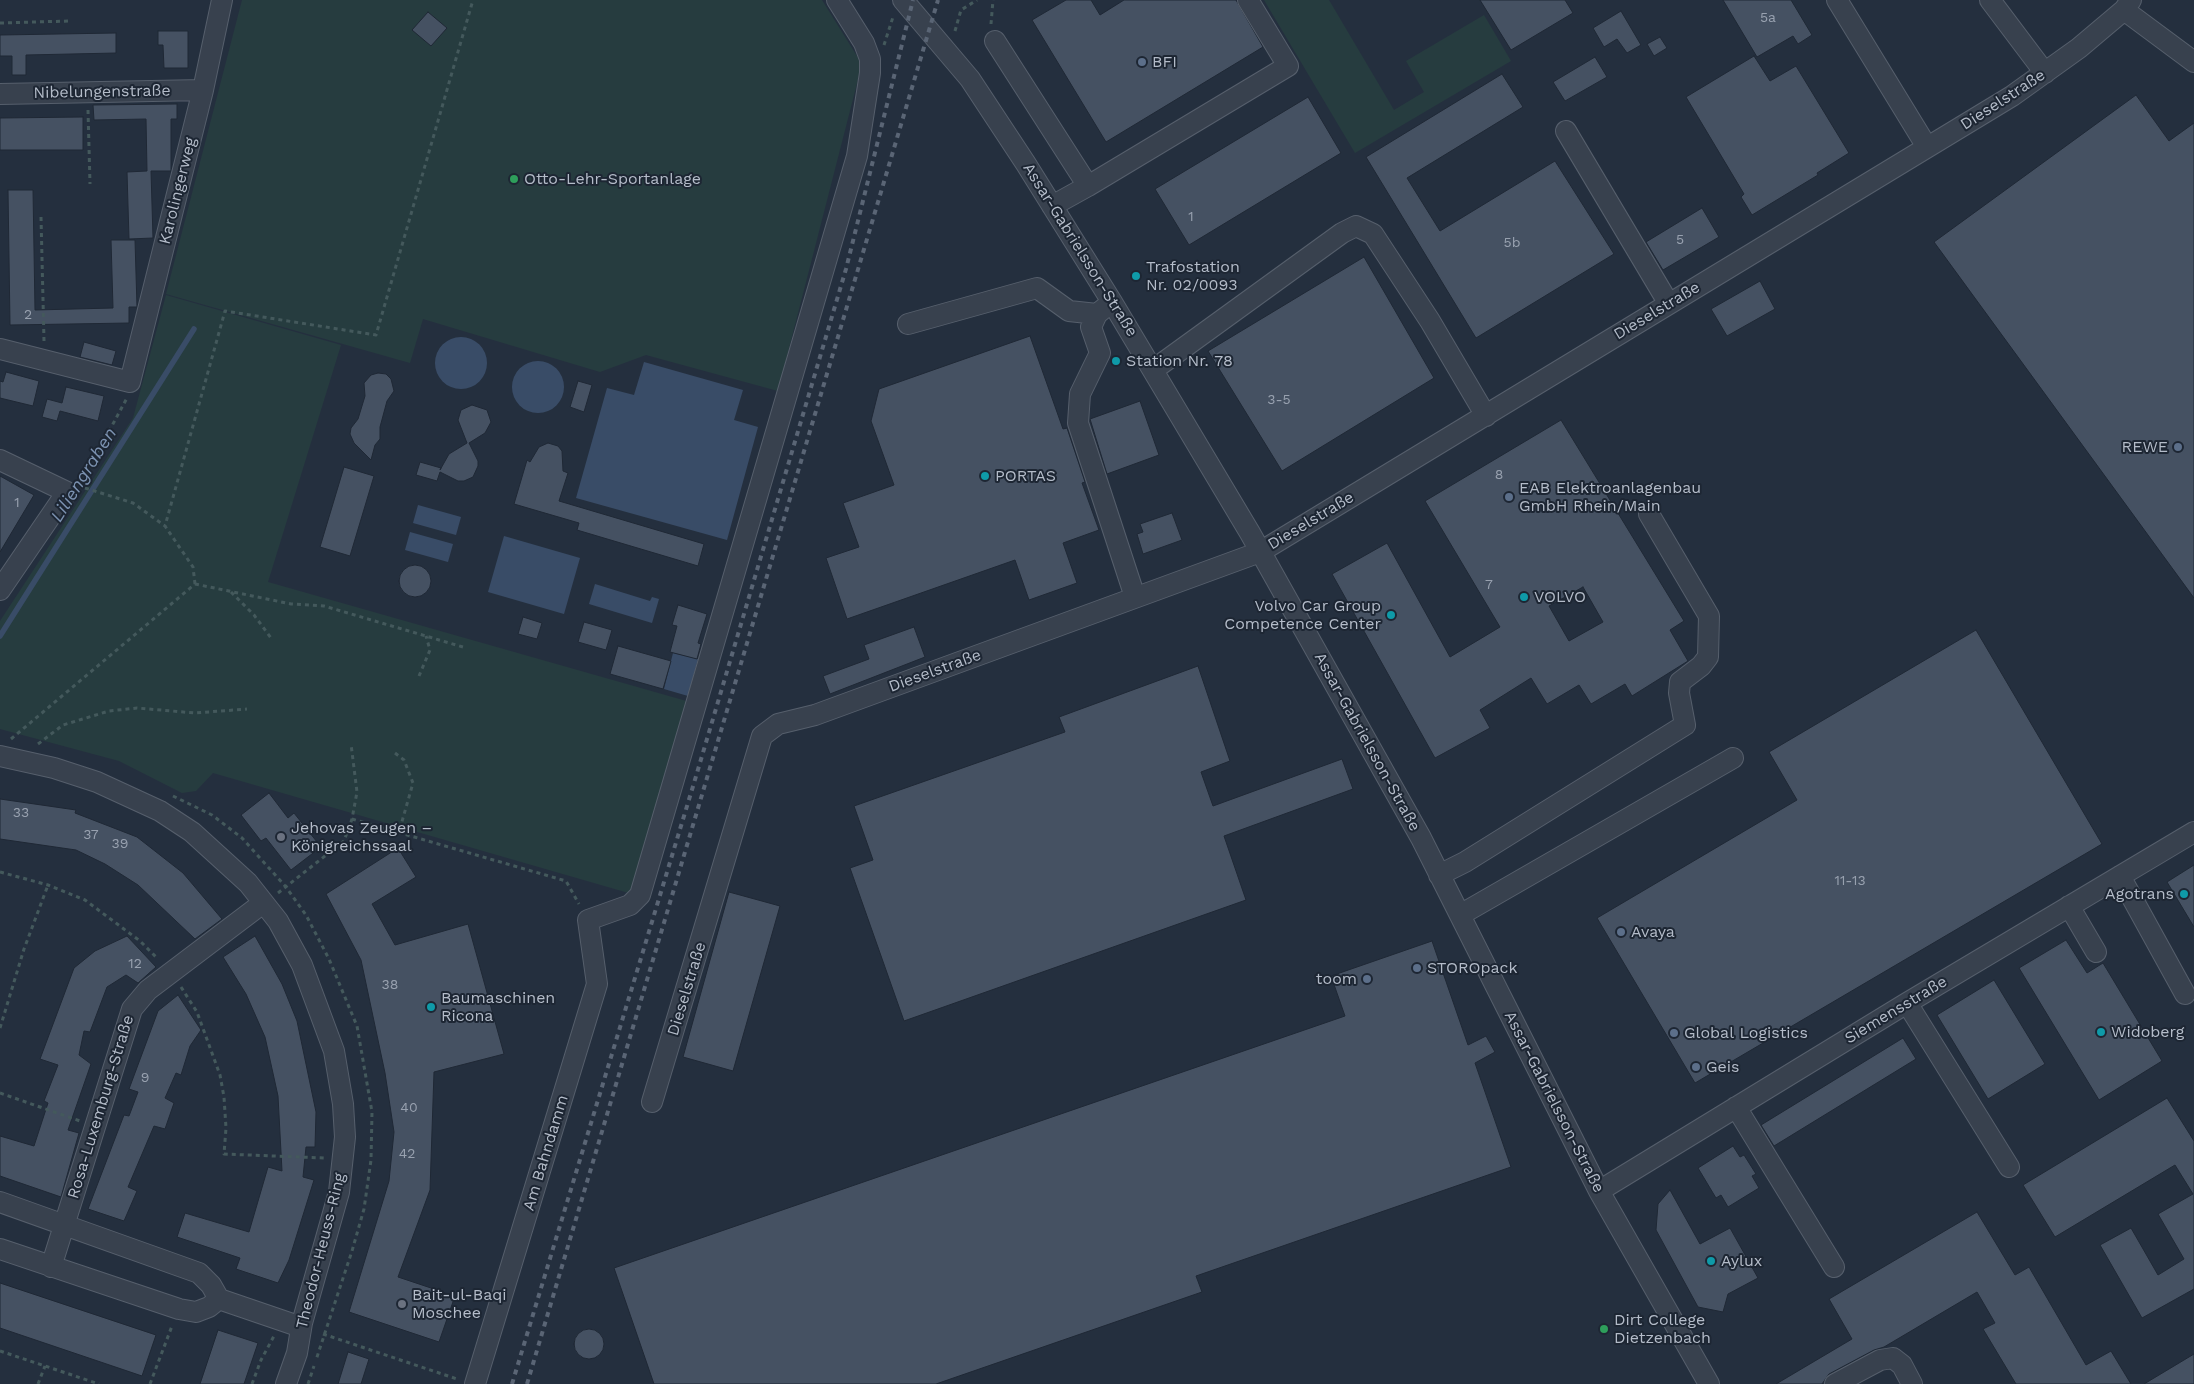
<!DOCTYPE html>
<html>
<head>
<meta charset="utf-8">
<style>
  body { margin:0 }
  canvas { display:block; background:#242f3e }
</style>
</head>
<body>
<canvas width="2194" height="1384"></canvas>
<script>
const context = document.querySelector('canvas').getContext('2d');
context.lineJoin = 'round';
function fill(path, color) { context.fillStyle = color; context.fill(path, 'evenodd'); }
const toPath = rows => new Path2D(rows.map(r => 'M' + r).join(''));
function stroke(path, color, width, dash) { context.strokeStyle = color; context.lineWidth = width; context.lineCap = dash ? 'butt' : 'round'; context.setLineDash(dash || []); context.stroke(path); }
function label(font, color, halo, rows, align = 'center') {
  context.font = font + ' "Work Sans",sans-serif'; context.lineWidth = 4; context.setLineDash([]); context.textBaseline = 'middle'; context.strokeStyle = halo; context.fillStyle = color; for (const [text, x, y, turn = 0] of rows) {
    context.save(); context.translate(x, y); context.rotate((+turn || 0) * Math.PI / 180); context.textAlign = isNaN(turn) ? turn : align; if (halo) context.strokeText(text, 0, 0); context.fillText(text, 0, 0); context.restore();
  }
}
fill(toPath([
  [242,0,822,0,862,64,778,391,646,355,600,372,423,319,410,363,166,294],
  [1264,0,1329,0,1394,110,1424,92,1406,61,1484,15,1511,61,1355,153],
  [166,295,341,345,268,582,690,702,632,894,213,773,196,791,182,793,119,761,0,729,0,621,133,418]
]), '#263c3f');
fill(toPath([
  '435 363a26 26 0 1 1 52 0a26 26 0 1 1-52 0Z',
  '512 387a26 26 0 1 1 52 0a26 26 0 1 1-52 0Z',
  [644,362,743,390,734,420,758,427,727,540,576,498,607,388,634,395],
  [418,505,461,517,456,535,413,523],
  [410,532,453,544,448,562,405,550],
  [504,536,580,558,564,614,488,592],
  [595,584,650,601,652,597,659,599,652,623,589,604],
  [673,653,698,659,688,696,664,689]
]), '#394c67');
stroke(toPath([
  [0,636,194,329]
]), '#394c67', 5.5);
const building = toPath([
  [1066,0,1091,0,1100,15,1124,0,1236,0,1263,47,1106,142,1032,20,1066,0],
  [1480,0,1565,0,1573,13,1511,50,1480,0],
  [1723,0,1791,0,1812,35,1798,44,1793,36,1757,57,1723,0],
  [1621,11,1641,45,1627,53,1617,39,1604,47,1593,28,1621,11],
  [428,12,447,28,431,46,412,30,428,12],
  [158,31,188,31,188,68,164,68,163,45,158,45,158,31],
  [116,33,116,53,26,55,26,75,12,75,12,56,0,56,0,35,116,33],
  [1660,37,1667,48,1654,56,1647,44,1660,37],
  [1754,56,1770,81,1796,66,1849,153,1817,173,1818,175,1752,215,1741,197,1744,194,1686,97,1754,56],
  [1595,57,1607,77,1565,101,1553,82,1595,57],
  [1502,74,1523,107,1407,178,1440,231,1555,161,1614,254,1476,338,1366,157,1502,74],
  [2136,95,2169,141,2194,123,2194,598,1934,242,2136,95],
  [1308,97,1341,153,1189,245,1155,189,1308,97],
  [177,104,177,119,171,119,171,171,151,171,153,238,129,239,127,172,147,171,146,119,94,120,93,105,177,104],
  [83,117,83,150,0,150,0,118,83,117],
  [8,190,33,190,35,310,113,308,111,240,135,240,137,307,129,307,129,323,10,325,8,190],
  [1702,208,1719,237,1663,270,1646,242,1702,208],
  [1364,257,1434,378,1282,471,1208,351,1364,257],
  [1760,281,1775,309,1727,336,1711,309,1760,281],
  [1030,336,1063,429,1067,428,1085,482,1082,483,1099,530,1063,543,1077,583,1029,600,1015,560,847,619,826,558,859,547,843,503,894,485,871,421,879,389,1030,336],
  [84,342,116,351,112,365,80,357,84,342],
  [6,372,39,381,33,406,0,398,0,381,3,382,6,372],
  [378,373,386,374,391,379,394,391,387,401,380,427,380,439,375,445,371,460,354,443,350,434,351,428,358,419,365,396,364,383,371,375,378,373],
  [578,381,592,385,584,412,570,407,578,381],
  [66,387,104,396,98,421,60,411,57,421,42,417,47,399,62,403,66,387],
  [1140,401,1159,455,1107,474,1090,419,1140,401],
  [472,405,487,410,491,422,485,433,469,443,478,461,478,466,473,477,464,481,458,481,440,472,437,481,416,475,420,462,441,468,440,470,449,454,467,443,458,420,461,410,472,405],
  [1561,420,1684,621,1670,630,1688,661,1632,696,1625,684,1591,704,1579,685,1547,704,1531,678,1480,710,1490,728,1435,758,1332,574,1387,543,1450,657,1500,627,1425,501,1561,420],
  [1583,587,1603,622,1569,641,1549,606,1583,587],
  [548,443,558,446,562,451,563,471,568,473,559,501,704,544,698,566,577,530,579,523,514,504,527,460,530,462,539,447,548,443],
  [344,467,374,476,350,556,320,547,344,467],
  [0,476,34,495,0,552,0,476],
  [1172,513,1182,540,1143,554,1137,534,1143,532,1140,524,1172,513],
  '399 581a16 16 0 1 1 32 0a16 16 0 1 1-32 0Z',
  [678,605,707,614,698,643,701,644,697,659,670,652,677,626,672,625,678,605],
  [523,617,542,623,537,639,518,634,523,617],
  [584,622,612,630,606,650,578,642,584,622],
  [914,627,925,657,830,694,823,676,869,659,864,645,914,627],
  [1976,630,2102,844,1695,1083,1597,918,1797,800,1769,752,1976,630],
  [618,646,671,661,663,689,610,674,618,646],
  [1198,666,1230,761,1201,772,1213,806,1342,759,1353,789,1224,836,1246,900,904,1021,850,868,873,860,854,806,1065,732,1059,717,1198,666],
  [269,793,288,818,294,813,321,847,291,870,266,838,261,841,241,815,269,793],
  [0,799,76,810,75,813,137,837,183,873,222,919,195,939,138,885,105,864,76,850,0,839,0,799],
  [398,848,416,877,372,904,395,945,468,924,504,1054,434,1072,430,1190,398,1277,455,1296,439,1342,349,1312,389,1181,394,1132,385,1073,361,960,326,894,398,848],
  [2194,865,2194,927,2167,882,2194,865],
  [729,892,780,906,733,1071,683,1057,729,892],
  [127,936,156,967,138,983,126,975,107,987,90,1032,84,1031,79,1055,91,1064,68,1130,79,1133,61,1197,0,1176,0,1136,34,1146,48,1103,44,1101,58,1065,40,1059,74,968,95,951,127,936],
  [255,936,282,984,297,1021,316,1112,315,1147,306,1147,303,1177,314,1180,289,1260,278,1283,236,1269,240,1258,177,1237,185,1213,249,1232,268,1167,282,1171,278,1096,265,1037,246,994,223,957,255,936],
  [2066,940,2087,973,2103,963,2162,1061,2099,1100,2019,968,2066,940],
  [1432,941,1468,1045,1486,1036,1495,1052,1475,1063,1511,1167,1196,1276,1202,1292,936,1384,654,1384,614,1268,1345,1016,1331,976,1432,941],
  [1994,980,2045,1064,1988,1099,1937,1015,1994,980],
  [178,995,201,1030,190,1046,181,1075,176,1073,165,1098,174,1103,165,1129,154,1126,128,1187,137,1191,124,1221,88,1209,124,1115,129,1116,138,1092,129,1089,158,1011,178,995],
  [1903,1038,1916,1059,1774,1146,1761,1125,1903,1038],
  [2167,1098,2194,1141,2194,1289,2142,1318,2100,1245,2131,1228,2158,1275,2184,1259,2158,1214,2193,1194,2175,1165,2055,1237,2023,1185,2167,1098],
  [1733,1146,1740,1157,1744,1155,1756,1174,1752,1176,1759,1188,1728,1207,1721,1195,1716,1198,1698,1168,1733,1146],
  [1670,1190,1700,1244,1730,1228,1758,1278,1728,1294,1723,1312,1698,1307,1656,1230,1658,1204,1670,1190],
  [1977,1212,2015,1275,2029,1267,2086,1365,2111,1351,2131,1384,2016,1384,1983,1329,1995,1323,1977,1292,1884,1347,1874,1350,1829,1374,1822,1384,1776,1384,1852,1339,1829,1299,1977,1212],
  [0,1283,156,1335,142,1376,0,1328,0,1283],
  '574 1344a15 15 0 1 1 30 0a15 15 0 1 1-30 0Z',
  [218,1330,258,1343,244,1384,200,1384,218,1330],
  [348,1352,369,1359,361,1384,338,1384,348,1352],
  [2194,1354,2194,1384,2144,1384,2194,1354]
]);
fill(building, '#455162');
stroke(building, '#1f2835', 1);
const minor = toPath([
  [903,0,970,79,1026,164,1112,302,1250,533,1421,838,1599,1191,1709,1384],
  [1837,0,1927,147],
  [1990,0,2045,73],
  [2124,10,2194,62],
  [995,41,1088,186,1052,206],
  [0,94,203,90],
  [1566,131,1669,304],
  [1088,186,1288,66,1248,0],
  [1097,314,1091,327,1100,353,1080,394,1078,423,1135,597],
  [908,324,1037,288,1069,311,1097,314,1107,306],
  [0,349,130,382,203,90,222,0],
  [1153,370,1342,233,1356,226,1373,234,1430,321,1486,416],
  [0,460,67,492,0,590],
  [0,756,54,768,97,782,160,811,192,832,248,883,278,921,302,965,334,1051,343,1104,345,1137,339,1192,302,1323,297,1353,286,1384],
  [1439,875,1465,862,1685,725,1679,693,1680,682,1701,666,1708,657,1709,616,1649,514],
  [2120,876,2185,994],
  [2069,906,2096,952],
  [1460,915,1733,758],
  [1907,1003,2009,1167],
  [652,1102,762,736,778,724,815,715,1260,552,2012,96,2079,48,2124,10,2131,0],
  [1736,1107,1834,1267],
  [1599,1191,1907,1003,2194,832],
  [0,1202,199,1273,211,1285,219,1299,301,1327],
  [0,1249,179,1309,196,1312,209,1307,219,1299],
  [51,1267,132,1009,148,990,263,903],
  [475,1384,597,984,588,920,630,905,640,895,857,156,870,73,870,59,864,43,837,0],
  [1835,1384,1880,1360,1893,1358,1902,1365,1912,1384]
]);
stroke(minor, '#565f6c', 22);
stroke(toPath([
  [0,23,69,21],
  [991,24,993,0],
  [955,31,961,10,977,0],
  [884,45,893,17],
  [88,110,90,184],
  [41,217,44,341],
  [78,478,101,446,127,398],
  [85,488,133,503,165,526],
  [195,584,193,567,165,526,225,311,376,335,473,0],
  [195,584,291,604,324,606,463,647],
  [231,592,254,615,271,638],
  [419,676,430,650,426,636],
  [11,739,195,584],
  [38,744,63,725,109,711,137,708,195,713,247,709],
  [395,753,404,760,413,783,399,832],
  [173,796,212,815,242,838,286,887,306,915,329,959,357,1026,372,1112,371,1160,364,1209,352,1251,316,1360],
  [352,819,566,881,579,904],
  [0,872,48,885,85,900,140,941,158,959],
  [278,893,344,841,352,819,357,792,351,744],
  [181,987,197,1012,220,1075,224,1097,226,1128,224,1154,324,1158],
  [0,1028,24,949,48,885],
  [0,1093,80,1121],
  [323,1334,457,1379],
  [0,1351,99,1384],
  [38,1384,45,1366],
  [150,1384,172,1326],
  [252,1384,261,1360,274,1336],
  [308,1384,314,1366]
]), '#44595c', 3, [4, 4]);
stroke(minor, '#38414e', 20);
stroke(toPath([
  [512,1384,694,783,846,269,913,0],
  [527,1384,938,0]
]), '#5a6575', 4, [5, 5]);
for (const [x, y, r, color] of [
  [1142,62,5,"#5c6f8a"],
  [514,179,5,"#2e9e5b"],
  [1136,276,5,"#0f9aa8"],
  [1116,361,5,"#0f9aa8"],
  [2178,447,5,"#5c6f8a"],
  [985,476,5,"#0f9aa8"],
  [1509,497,5,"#5c6f8a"],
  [1524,597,5,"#0f9aa8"],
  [1391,615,5,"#0f9aa8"],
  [281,837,5,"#6b7280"],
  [2184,894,5,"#0f9aa8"],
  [1621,932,5,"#5c6f8a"],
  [1417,968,5,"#5c6f8a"],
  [1367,979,5,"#5c6f8a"],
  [431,1007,5,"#0f9aa8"],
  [2101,1032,5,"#0f9aa8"],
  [1674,1033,5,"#5c6f8a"],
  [1696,1067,5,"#5c6f8a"],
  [1711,1261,5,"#0f9aa8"],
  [402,1304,5,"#6b7280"],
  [1604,1329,5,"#2e9e5b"]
]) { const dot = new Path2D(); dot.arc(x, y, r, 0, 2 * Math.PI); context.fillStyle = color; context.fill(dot); stroke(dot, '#1d2633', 2); }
label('14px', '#98a1af', null, [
  ["5a",1768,18],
  ["1",1191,217],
  ["5",1680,240],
  ["5b",1512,243],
  ["2",28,315],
  ["3-5",1279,400],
  ["8",1499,475],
  ["1",17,503],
  ["7",1489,585],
  ["33",21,813],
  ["37",91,835],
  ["39",120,844],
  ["11-13",1850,881],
  ["12",135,964],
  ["38",390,985],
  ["9",145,1078],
  ["40",409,1108],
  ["42",407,1154]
]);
label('16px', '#b4bcc9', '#1d2633', [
  ["BFI",1152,62],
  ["Otto-Lehr-Sportanlage",524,179],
  ["Trafostation",1146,267],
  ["Nr. 02/0093",1146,285],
  ["Station Nr. 78",1126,361],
  ["REWE",2168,447,"right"],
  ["PORTAS",995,476],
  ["EAB Elektroanlagenbau",1519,488],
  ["GmbH Rhein/Main",1519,506],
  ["VOLVO",1534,597],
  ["Volvo Car Group",1381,606,"right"],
  ["Competence Center",1381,624,"right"],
  ["Jehovas Zeugen –",291,828],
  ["Königreichssaal",291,846],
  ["Agotrans",2174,894,"right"],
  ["Avaya",1631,932],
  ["STOROpack",1427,968],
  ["toom",1357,979,"right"],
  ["Baumaschinen",441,998],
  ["Ricona",441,1016],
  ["Widoberg",2111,1032],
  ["Global Logistics",1684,1033],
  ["Geis",1706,1067],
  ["Aylux",1721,1261],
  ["Bait-ul-Baqi",412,1295],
  ["Moschee",412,1313],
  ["Dirt College",1614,1320],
  ["Dietzenbach",1614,1338]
], 'left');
label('16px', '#b4bcc9', '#1d2633', [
  ["Nibelungenstraße",102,92,-1],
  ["Dieselstraße",2003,100,-33],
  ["Karolingerweg",178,191,-76],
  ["Assar-Gabrielsson-Straße",1080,250,58],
  ["Dieselstraße",1657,311,-31],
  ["Dieselstraße",1311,521,-31],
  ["Dieselstraße",935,671,-20],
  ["Assar-Gabrielsson-Straße",1367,742,61],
  ["Dieselstraße",687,989,-73],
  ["Siemensstraße",1896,1010,-31],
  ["Assar-Gabrielsson-Straße",1554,1102,63],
  ["Rosa-Luxemburg-Straße",101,1107,-73],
  ["Am Bahndamm",546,1153,-73],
  ["Theodor-Heuss-Ring",321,1251,-76]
]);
label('italic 18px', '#7c92b1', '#1d2633', [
  ["Liliengraben",84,475,-58]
]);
</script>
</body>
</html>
